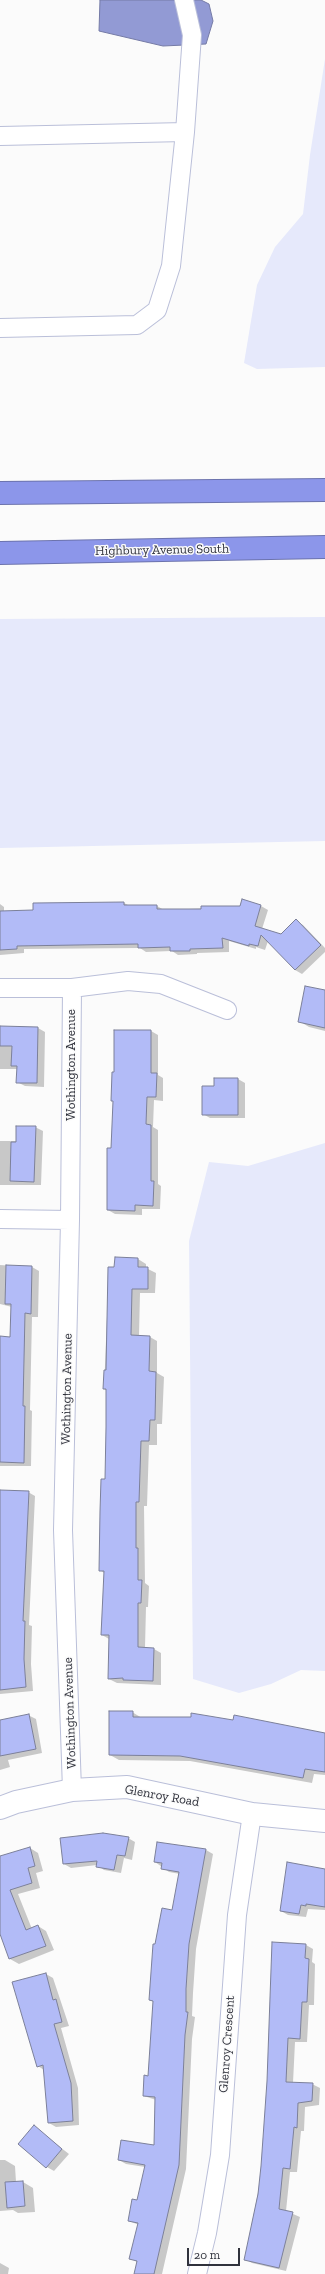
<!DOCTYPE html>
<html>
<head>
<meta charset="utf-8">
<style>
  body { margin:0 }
  #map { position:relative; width:325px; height:2274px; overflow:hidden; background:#fbfbfb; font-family:"Zilla Slab",serif }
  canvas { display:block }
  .scale { position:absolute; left:187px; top:2248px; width:53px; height:18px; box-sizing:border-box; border:2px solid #30323c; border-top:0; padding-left:5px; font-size:12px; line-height:14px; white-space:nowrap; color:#30323c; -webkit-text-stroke:3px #fbfbfb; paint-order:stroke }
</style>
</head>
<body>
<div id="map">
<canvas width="325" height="2274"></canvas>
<div class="scale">20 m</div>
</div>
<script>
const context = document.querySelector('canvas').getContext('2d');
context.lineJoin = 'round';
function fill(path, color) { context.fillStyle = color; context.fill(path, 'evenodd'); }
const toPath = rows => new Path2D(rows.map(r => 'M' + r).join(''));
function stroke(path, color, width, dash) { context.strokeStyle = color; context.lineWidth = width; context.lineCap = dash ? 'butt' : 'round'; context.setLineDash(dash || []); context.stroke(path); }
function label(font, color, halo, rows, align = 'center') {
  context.font = font + ' "Zilla Slab",serif'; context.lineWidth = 3; context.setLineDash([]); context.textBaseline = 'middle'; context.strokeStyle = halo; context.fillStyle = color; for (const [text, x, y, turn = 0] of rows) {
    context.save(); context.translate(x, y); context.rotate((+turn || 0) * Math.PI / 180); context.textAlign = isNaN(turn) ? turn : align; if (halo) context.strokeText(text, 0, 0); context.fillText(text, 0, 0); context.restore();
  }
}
fill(toPath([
  [325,59,325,367,257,369,244,363,257,285,275,247,303,214,310,155],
  [325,617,325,841,0,848,0,619],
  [325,1143,325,1671,301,1670,271,1684,239,1693,193,1679,189,1241,209,1162,248,1166]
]), '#e6e9fb');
const water = toPath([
  [100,0,201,0,209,4,213,21,206,44,163,46,99,31,100,0]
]);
fill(water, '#929ad4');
stroke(water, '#757ba6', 1);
fill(toPath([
  [124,903,130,906,157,906,164,910,261,906,268,910,262,929,282,935,296,921,303,925,325,948,325,952,302,974,295,970,268,941,265,950,256,947,256,949,229,941,229,952,197,953,197,954,178,955,172,951,146,952,140,948,24,949,24,953,0,955,0,904,4,907,4,912,34,911,34,904],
  [325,991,325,1031,309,1027,299,1021],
  [0,1027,38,1028,45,1032,44,1087,25,1086,17,1082,18,1069,0,1069],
  [151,1031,158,1035,158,1075,163,1078,163,1101,154,1100,153,1127,158,1130,158,1184,161,1186,160,1209,142,1209,142,1215,115,1214,108,1210,115,1073],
  [238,1079,245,1083,245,1118,210,1118,203,1114,215,1087],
  [35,1127,43,1131,41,1185,0,1185,0,1141,17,1141],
  [138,1259,146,1264,146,1268,156,1273,155,1293,140,1293,139,1336,150,1337,157,1341,157,1373,164,1377,162,1424,157,1424,157,1445,149,1445,147,1506,144,1506,145,1583,149,1586,148,1607,146,1607,145,1648,154,1649,161,1653,161,1685,117,1683,109,1679,109,1639,102,1635,104,1573,100,1570,106,1480,107,1391,104,1389,109,1268,115,1268],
  [0,1265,32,1267,39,1271,38,1317,32,1317,30,1410,32,1411,31,1466,0,1466,0,1337,11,1338,12,1307,0,1304],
  [0,1491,28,1492,35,1496,29,1625,32,1626,31,1664,33,1691,0,1694],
  [132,1712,142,1718,234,1722,325,1733,325,1775,314,1774,312,1783,190,1761,119,1760,110,1755],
  [28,1715,36,1719,42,1753,8,1760,10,1767,0,1770,0,1730],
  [128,1838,135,1842,132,1860,124,1858,121,1873,104,1870,97,1865,71,1868,64,1864],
  [30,1848,38,1853,43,1871,36,1873,40,1888,18,1894,32,1929,38,1926,46,1931,54,1950,19,1964,10,1959,0,1931,0,1859],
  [206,1850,213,1854,196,1949,193,1993,192,2016,195,2017,192,2039,186,2169,162,2274,135,2274,137,2262,130,2258,139,2225,129,2221,138,2201,145,2167,126,2164,119,2160,155,2147,156,2100,144,2096,149,2077,154,2002,150,2000,156,1945,173,1912,180,1874,169,1872,155,1862],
  [325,1870,325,1910,308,1909,306,1917,288,1915,281,1911],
  [306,1945,313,1949,312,1962,315,1964,314,2005,309,2005,307,2042,295,2042,293,2083,312,2084,320,2088,319,2105,305,2107,304,2131,301,2131,297,2172,290,2172,286,2211,300,2217,286,2271,252,2263,245,2259],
  [46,1974,53,1978,69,2026,61,2028,78,2088,79,2125,56,2127,49,2123,44,2070,38,2066],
  [34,2127,69,2154,54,2171,47,2167],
  [0,2160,5,2160,15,2166,16,2182,23,2182,33,2188,35,2212,18,2213,13,2210,0,2211],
  [0,2263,9,2268,8,2274,0,2274]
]), '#0003');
const building = toPath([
  [242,899,261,905,255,926,281,934,296,919,321,945,295,970,261,935,258,946,249,944,249,946,222,938,223,948,190,949,190,951,170,951,170,947,138,948,138,944,17,946,17,949,0,950,0,911,33,910,33,903,124,902,124,905,157,905,157,909,201,909,201,906,240,906,242,899],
  [305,986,325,990,325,1028,298,1022,305,986],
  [0,1026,38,1027,37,1083,16,1083,17,1066,11,1066,12,1046,0,1046,0,1026],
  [114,1030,151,1030,151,1073,157,1073,156,1097,147,1097,146,1124,151,1125,151,1181,154,1181,153,1206,135,1205,135,1211,107,1210,107,1148,111,1148,113,1101,111,1101,112,1072,114,1072,114,1030],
  [214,1078,238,1078,238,1115,202,1115,202,1086,214,1086,214,1078],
  [16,1126,36,1126,34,1182,10,1181,11,1142,16,1142,16,1126],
  [115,1257,138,1258,138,1267,148,1267,148,1289,132,1289,131,1335,150,1336,149,1371,156,1372,155,1420,150,1420,149,1441,141,1441,139,1502,136,1502,136,1548,138,1548,138,1580,142,1580,141,1603,138,1603,138,1647,154,1648,153,1681,123,1680,123,1678,108,1679,109,1635,101,1635,104,1571,99,1571,100,1511,101,1479,105,1479,106,1427,106,1389,103,1389,104,1370,106,1370,108,1267,114,1267,115,1257],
  [6,1265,32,1266,31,1314,25,1313,23,1406,25,1406,24,1463,0,1462,0,1336,10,1337,11,1304,5,1304,6,1265],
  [0,1490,29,1491,23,1621,25,1621,24,1659,26,1687,0,1690,0,1490],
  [109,1711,133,1711,133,1717,191,1717,191,1713,233,1720,234,1715,325,1733,325,1772,305,1769,303,1778,180,1756,109,1755,109,1711],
  [29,1714,36,1749,0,1756,0,1720,29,1714],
  [103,1833,129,1837,125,1856,117,1855,114,1870,96,1867,97,1861,63,1864,60,1838,103,1833],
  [157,1842,206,1849,189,1944,186,1989,186,2012,188,2012,185,2035,179,2165,154,2274,134,2274,137,2261,129,2259,138,2223,128,2221,132,2199,137,2200,145,2165,118,2160,121,2140,154,2145,155,2097,143,2096,144,2075,148,2076,153,2001,149,2000,153,1944,155,1944,162,1908,172,1910,179,1872,161,1869,162,1863,154,1862,157,1842],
  [30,1847,35,1866,28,1868,32,1883,10,1890,26,1930,38,1925,46,1946,9,1959,0,1934,0,1856,30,1847],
  [287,1862,325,1869,325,1907,306,1904,306,1906,301,1905,299,1914,280,1911,287,1862],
  [272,1942,306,1944,305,1958,309,1959,307,2002,302,2002,300,2039,288,2038,286,2082,313,2083,312,2101,298,2103,297,2128,294,2127,290,2169,283,2168,279,2209,293,2212,279,2268,244,2260,258,2194,261,2166,267,2081,272,1942],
  [46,1973,53,2000,56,1999,62,2022,54,2024,71,2083,73,2121,48,2123,43,2065,37,2067,12,1982,46,1973],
  [34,2125,62,2149,46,2168,18,2144,34,2125],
  [23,2181,25,2206,7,2208,5,2182,23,2181]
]);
fill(building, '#b2bbf7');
stroke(building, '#7c8099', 1);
const street = toPath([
  [0,136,185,132],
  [0,328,137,325,157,310,171,266,185,132,192,35,184,0],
  [0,988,72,988,128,981,161,984,227,1010],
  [72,988,70,1220,63,1530,72,1790],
  [0,1219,70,1220],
  [197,2274,207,2233,220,2155,237,1915,252,1814]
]);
const secondary = toPath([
  [0,1808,16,1802,72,1790,127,1787,252,1814,325,1821]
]);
const highway = toPath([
  [0,493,325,490],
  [0,553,325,547]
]);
stroke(street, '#babfd9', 20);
stroke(secondary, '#babfd9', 24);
stroke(highway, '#6c73ad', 24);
stroke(street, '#fff', 18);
stroke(secondary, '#fff', 22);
stroke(highway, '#8c96ea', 22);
label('13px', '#30323c', '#fbfbfb', [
  ["Highbury Avenue South",162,550,-1],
  ["Wothington Avenue",71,1065,-90],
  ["Wothington Avenue",67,1389,-89],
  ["Wothington Avenue",70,1713,-92],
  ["Glenroy Road",162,1796,10],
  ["Glenroy Crescent",227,2044,-86]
]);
</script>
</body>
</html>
